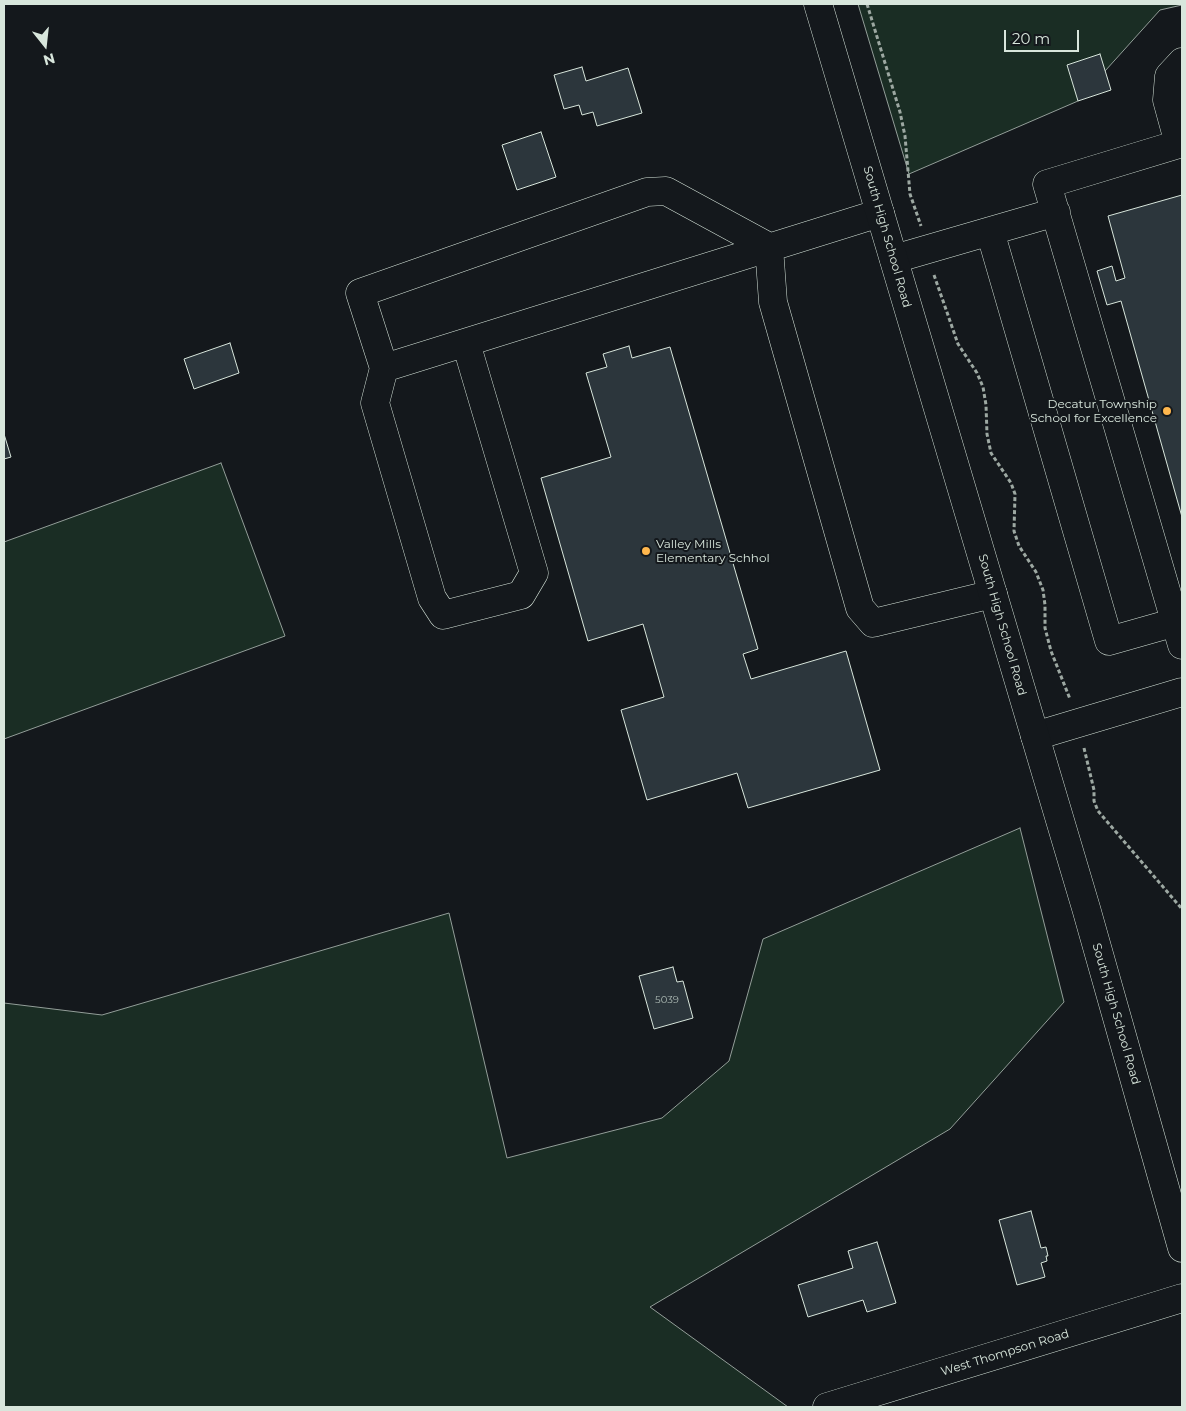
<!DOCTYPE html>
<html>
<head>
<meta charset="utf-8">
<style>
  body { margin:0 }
  #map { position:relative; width:1186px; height:1411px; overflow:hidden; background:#14181c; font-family:Montserrat,sans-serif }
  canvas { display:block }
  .frame { position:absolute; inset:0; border:5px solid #d8e6dc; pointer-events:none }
  .north { position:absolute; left:20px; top:20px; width:50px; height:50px; -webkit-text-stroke:4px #14181c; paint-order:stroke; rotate:164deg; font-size:14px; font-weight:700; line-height:20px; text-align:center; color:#d8e6dc }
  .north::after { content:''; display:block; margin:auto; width:18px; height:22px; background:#d8e6dc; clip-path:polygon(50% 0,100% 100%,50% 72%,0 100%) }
  .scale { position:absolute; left:1004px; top:30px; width:75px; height:22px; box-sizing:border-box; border:2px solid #d8e6dc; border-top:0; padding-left:6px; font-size:15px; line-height:18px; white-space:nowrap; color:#d8e6dc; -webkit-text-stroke:4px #14181c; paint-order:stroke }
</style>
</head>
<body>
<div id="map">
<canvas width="1186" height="1411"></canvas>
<div class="frame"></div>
<div class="north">N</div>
<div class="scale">20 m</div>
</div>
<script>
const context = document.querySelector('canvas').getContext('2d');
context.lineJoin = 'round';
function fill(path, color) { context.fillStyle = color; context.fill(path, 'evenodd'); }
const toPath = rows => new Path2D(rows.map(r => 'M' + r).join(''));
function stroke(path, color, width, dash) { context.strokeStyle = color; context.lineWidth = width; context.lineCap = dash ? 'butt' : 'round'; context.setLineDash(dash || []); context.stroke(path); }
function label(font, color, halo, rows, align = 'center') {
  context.font = font + ' Montserrat,sans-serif'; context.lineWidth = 4; context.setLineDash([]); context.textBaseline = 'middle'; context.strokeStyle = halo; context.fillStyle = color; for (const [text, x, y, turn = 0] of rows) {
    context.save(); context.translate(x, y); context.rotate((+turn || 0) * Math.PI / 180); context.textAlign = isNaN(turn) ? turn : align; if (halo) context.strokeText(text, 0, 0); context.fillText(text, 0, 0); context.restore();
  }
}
const green = toPath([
  [858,4,1182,4,1182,5,1160,10,1078,101,909,174,858,4],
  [221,463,285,636,4,739,4,542,221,463],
  [1020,828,1064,1002,950,1129,650,1307,788,1407,4,1407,4,1003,102,1015,449,913,507,1158,662,1118,729,1061,763,939,1020,828]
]);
fill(green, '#1a2d24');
stroke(green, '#939e99', 1);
const building = toPath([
  [1100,54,1111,90,1078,101,1067,65,1100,54],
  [582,67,586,81,628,68,642,113,597,126,593,112,582,115,579,105,564,109,554,75,582,67],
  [541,132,556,177,517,190,502,145,541,132],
  [1182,195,1182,517,1121,301,1107,305,1097,271,1112,266,1116,281,1125,278,1108,216,1182,195],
  [230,343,239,373,194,389,184,359,230,343],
  [629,346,632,358,670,347,758,649,743,654,751,679,846,651,880,770,748,808,737,773,647,800,621,710,664,697,643,624,588,641,541,478,611,457,586,373,607,367,603,354,629,346],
  [4,434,11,457,4,459,4,434],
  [673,967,677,982,683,981,693,1018,654,1029,639,976,673,967],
  [1031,1211,1041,1248,1046,1247,1048,1256,1046,1256,1047,1261,1041,1263,1045,1277,1017,1285,999,1220,1031,1211],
  [877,1242,896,1303,867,1312,863,1300,808,1317,798,1285,853,1268,848,1251,877,1242]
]);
fill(building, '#2c363c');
stroke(building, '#d8e6dc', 1);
const minor = toPath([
  [1182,143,1047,184,1182,645],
  [1179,144,1167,100,1169,76,1182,62],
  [990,231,1109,641,1176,622],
  [769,247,773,302,860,608,873,623,993,594],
  [894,259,1056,212],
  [466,343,534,573,521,595,443,615,432,598,375,403,384,368,360,293,647,192,666,191,769,247],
  [384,368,880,213],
  [1035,736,1182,692]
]);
const major = toPath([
  [818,4,1086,908,1182,1248],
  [827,1407,1182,1298]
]);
stroke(minor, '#d8e6dc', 29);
stroke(major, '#d8e6dc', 29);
stroke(toPath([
  [867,4,900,112,905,136,910,194,921,226],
  [934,275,958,344,977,373,983,387,986,405,987,434,991,453,1011,483,1015,494,1014,531,1019,546,1036,572,1043,590,1045,605,1045,628,1051,651,1070,699],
  [1084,748,1094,790,1094,801,1098,811,1182,909]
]), '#9da8a2', 3, [4, 2.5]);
stroke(minor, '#14181c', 28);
stroke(major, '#14181c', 28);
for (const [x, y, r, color] of [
  [1167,411,5,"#ffb74d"],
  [646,551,5,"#ffb74d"]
]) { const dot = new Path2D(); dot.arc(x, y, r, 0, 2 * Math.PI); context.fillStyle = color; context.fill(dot); stroke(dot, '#14181c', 2); }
label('10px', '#adbab4', null, [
  ["5039",667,1000]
]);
label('12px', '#d8e6dc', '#14181c', [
  ["South High School Road",887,237,74],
  ["South High School Road",1002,625,74],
  ["South High School Road",1116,1014,74],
  ["West Thompson Road",1005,1353,-17]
]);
label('12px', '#d8e6dc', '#14181c', [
  ["Decatur Township",1157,404],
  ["School for Excellence",1157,418],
  ["Valley Mills",656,544,"left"],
  ["Elementary Schhol",656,558,"left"]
], 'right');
</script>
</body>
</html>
